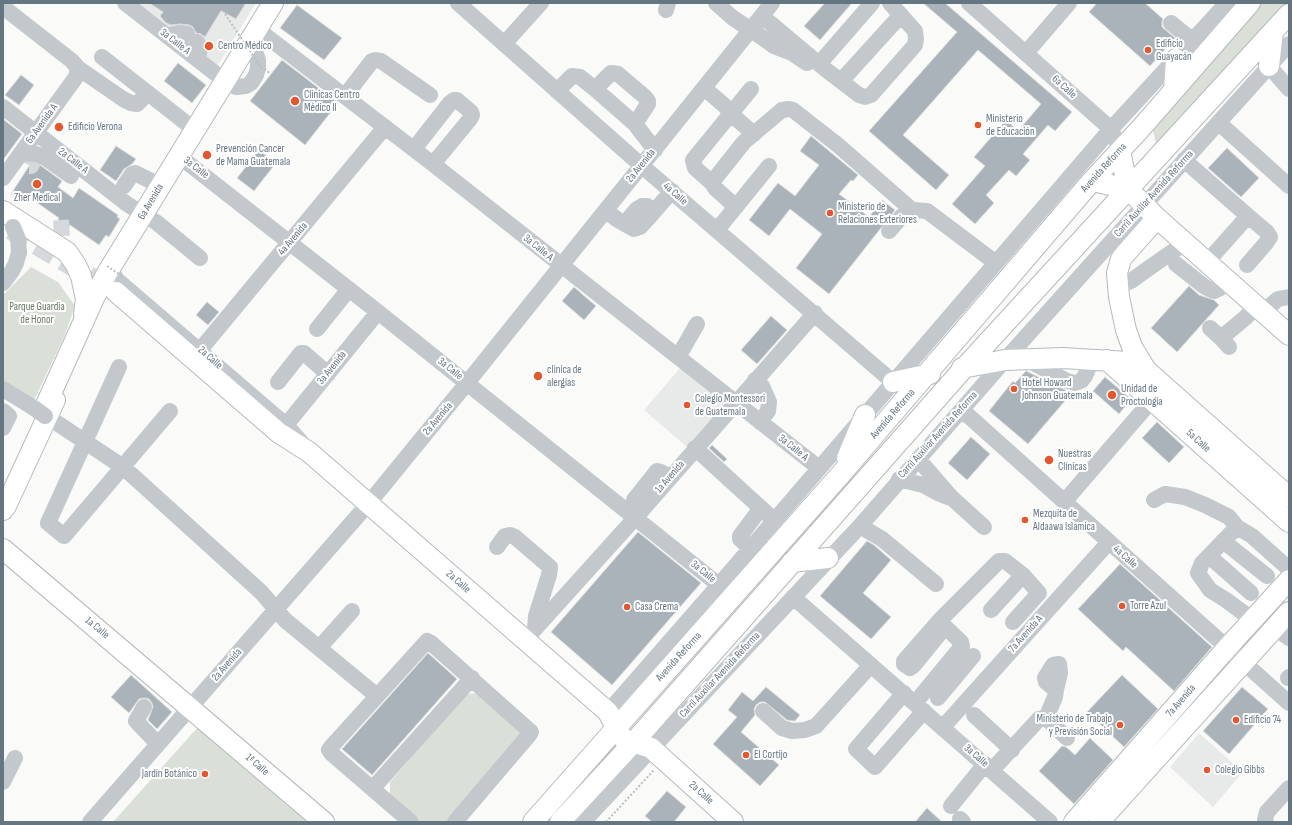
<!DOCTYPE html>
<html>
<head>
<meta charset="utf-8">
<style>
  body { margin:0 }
  #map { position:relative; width:1292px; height:825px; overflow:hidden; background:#fafaf8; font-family:"Sofia Sans Condensed",sans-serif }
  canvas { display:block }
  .frame { position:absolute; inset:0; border:4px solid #657683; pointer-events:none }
</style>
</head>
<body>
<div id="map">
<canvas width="1292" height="825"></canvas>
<div class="frame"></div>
</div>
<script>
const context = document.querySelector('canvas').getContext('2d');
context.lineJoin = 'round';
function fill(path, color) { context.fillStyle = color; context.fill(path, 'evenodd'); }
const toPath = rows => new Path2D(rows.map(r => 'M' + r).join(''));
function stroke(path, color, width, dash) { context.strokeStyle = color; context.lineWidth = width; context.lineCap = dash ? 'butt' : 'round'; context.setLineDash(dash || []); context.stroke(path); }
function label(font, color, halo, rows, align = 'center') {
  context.font = font + ' "Sofia Sans Condensed",sans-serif'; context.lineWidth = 4; context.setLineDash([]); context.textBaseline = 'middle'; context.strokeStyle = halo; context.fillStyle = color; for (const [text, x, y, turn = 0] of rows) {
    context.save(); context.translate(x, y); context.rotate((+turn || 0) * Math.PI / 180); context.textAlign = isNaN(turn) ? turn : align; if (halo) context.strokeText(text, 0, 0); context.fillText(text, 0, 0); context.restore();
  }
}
fill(toPath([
  [136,3,256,3,216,68],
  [686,361,730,399,688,448,644,410],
  [1199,733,1243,772,1213,807,1170,767]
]), '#e8e9e9');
fill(toPath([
  [1260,3,1289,3,1289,25,1162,168,1152,127],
  [31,267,58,282,75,306,64,337,30,409,3,393,3,295],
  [484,693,521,727,524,741,452,822,419,822,390,797,390,782,466,694],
  [198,727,308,822,113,822]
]), '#dadfd7');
const building = toPath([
  [149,3,246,3,236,19,221,11,205,37,201,34,196,33,193,27,189,25,180,24,171,25,166,23,160,16,163,12,149,3],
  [825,3,852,3,820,40,804,26,825,3],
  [923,3,945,3,1072,112,1055,131,1048,125,1023,154,1030,160,1016,176,1009,170,986,195,994,203,975,224,952,204,985,166,974,157,1006,120,1018,131,1041,104,978,50,903,135,949,175,936,190,869,131,957,32,923,3],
  [1097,3,1145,3,1163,19,1162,22,1162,27,1175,38,1150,66,1089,12,1097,3],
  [297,5,342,38,324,60,280,28,297,5],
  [282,60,338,103,305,145,250,101,282,60],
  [178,63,206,85,192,103,164,81,178,63],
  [21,75,34,85,19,105,5,95,21,75],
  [3,119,22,134,3,160,3,119],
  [811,136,858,175,853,181,851,180,839,194,869,217,882,200,895,210,829,294,796,268,822,234,790,209,769,236,749,220,778,183,795,196,819,165,800,151,811,136],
  [116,146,136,159,132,164,124,169,116,181,100,170,116,146],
  [1227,148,1259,178,1241,197,1208,168,1227,148],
  [259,150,276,163,254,191,237,178,259,150],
  [31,163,40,165,62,181,58,187,73,198,79,188,118,215,117,217,120,219,109,237,106,235,99,245,70,225,69,227,58,220,59,218,26,195,22,201,11,194,31,163],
  [1189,286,1199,295,1214,300,1219,305,1177,352,1151,328,1189,286],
  [574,287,596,306,584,320,562,301,574,287],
  [207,302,219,312,208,325,196,315,207,302],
  [771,316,787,330,757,364,741,350,771,316],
  [1026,371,1065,390,1070,395,1028,444,989,411,1013,381,1015,383,1026,371],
  [1105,377,1131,399,1119,414,1093,391,1105,377],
  [1157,422,1184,447,1169,463,1142,438,1157,422],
  [971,437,990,454,967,480,948,463,971,437],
  [712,445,727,459,724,462,709,448,712,445],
  [638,532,701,583,612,685,551,632,638,532],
  [867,541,874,545,891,560,863,593,891,617,871,639,820,596,867,541],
  [1120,564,1212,647,1174,691,1126,647,1123,651,1078,609,1120,564],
  [428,653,457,679,372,775,342,749,428,653],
  [131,675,172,712,157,729,148,720,153,707,152,703,149,699,144,698,139,699,129,713,111,697,131,675],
  [1122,675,1158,709,1124,747,1087,712,1122,675],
  [766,687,800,715,795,721,793,721,787,720,765,702,760,702,756,705,754,709,755,715,741,732,779,765,760,786,713,744,737,717,728,710,742,692,753,701,766,687],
  [1242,687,1268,709,1229,754,1203,731,1242,687],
  [1090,738,1113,760,1074,804,1039,771,1062,746,1066,747,1075,755,1090,738],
  [667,791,686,807,674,822,652,822,645,816,667,791],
  [927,808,942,822,915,822,927,808]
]);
fill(building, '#aab3b9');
stroke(building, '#dcdcda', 1);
stroke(toPath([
  [29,166,31,166,33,162,33,160],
  [61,220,63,257]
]), '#d5d9db', 16, [16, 8]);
stroke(toPath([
  [11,230,116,292]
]), '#d5d9db', 20, [20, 10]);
const major = toPath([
  [1269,66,1273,32],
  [1174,90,1176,59],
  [1120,151,1128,189],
  [1093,181,1128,189,1157,218,1289,335],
  [3,211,67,252,76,265,81,276,86,299,84,314],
  [1157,218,1125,254,1121,259,1117,273,1119,297,1126,330,1132,347,1146,370,1289,497],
  [116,292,279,433,309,452,608,712,618,732,624,739,651,748,733,822],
  [1107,360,1289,522],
  [962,368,1005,360,1063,358,1128,362,1146,370],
  [893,382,930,374],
  [44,409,95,296,107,273,273,3],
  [847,458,865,415],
  [3,510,6,506,55,400],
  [3,549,324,822],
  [792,562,828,558],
  [533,822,841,474,1090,183,1141,128,1250,3],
  [560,822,633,743,964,368,1289,14],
  [1074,822,1227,648,1289,580],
  [1099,822,1289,612]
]);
stroke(major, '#b5babe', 22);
stroke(toPath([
  [606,822,654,770]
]), '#bbbfc2', 2, [2, 2]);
stroke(toPath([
  [125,3,225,81,236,87,246,86,251,83,256,75,258,68,258,60,256,54,248,43],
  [458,3,642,166,893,382],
  [716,3,733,18,766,40,774,46,792,53,807,63],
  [969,3,1111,129,1115,139],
  [3,7,72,61,78,68,123,99,131,103,137,104,148,93],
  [666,10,668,3],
  [762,16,825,69,859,95,865,97,871,95,915,45,916,39,915,31,890,3],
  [1171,23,1193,41],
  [257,29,433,164,819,468],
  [167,36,179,33,187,34],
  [197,42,200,47,198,60],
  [504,44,541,3],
  [1026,53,1069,3],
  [102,57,195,130],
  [819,64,872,3],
  [1269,66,1289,89],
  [841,81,901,15],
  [704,88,725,106,731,114,754,134],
  [595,89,635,124],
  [557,91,572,76,580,77,595,89,611,73,618,74,645,97,648,101,648,104,635,124,655,150],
  [345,96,372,61,376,60,381,61,430,95],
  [3,107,127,204,156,222,200,258],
  [1219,123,1289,186],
  [414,149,450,103,454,100,457,100,471,112,472,115,470,119,433,164],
  [21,153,36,154,44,157,71,176],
  [179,156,378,312,719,585],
  [1184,160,1248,216,1207,262],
  [3,178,76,77,78,68],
  [712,183,695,168,693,160,751,89],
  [124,186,132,174,135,173,151,181,159,188],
  [736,207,715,188,712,183,713,181,744,142,782,110,789,109,793,110,839,146,912,210],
  [606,211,618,220,634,229,640,227,651,215,650,210,647,206,642,206,637,209,625,223],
  [651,215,672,191],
  [717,230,769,166],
  [889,231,902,216,912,210,927,211,996,263],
  [1176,264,1205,287,1214,291,1220,288,1228,281],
  [1247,265,1266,243,1270,237,1267,232,1248,216],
  [111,266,116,279,286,425,302,443],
  [3,283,12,271,16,263,19,252],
  [1117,287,1131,281,1149,268,1185,243],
  [1263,312,1278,299,1289,297],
  [1210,328,1221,338],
  [317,329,349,289],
  [1229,347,1221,338,1245,318,1257,306],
  [200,350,385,127],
  [678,357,697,324],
  [1026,359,1067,381,1075,383,1081,381,1085,376,1088,369,1089,359],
  [119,367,48,523,64,536,170,411],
  [755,380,762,386,769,402,768,411,760,422],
  [278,382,301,353,304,353,328,374],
  [3,389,34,408],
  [962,410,1289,703],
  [3,411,9,416,3,428],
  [48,417,123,467,261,592,285,620,377,696],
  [286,425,378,312],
  [695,448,774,520],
  [918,459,952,498,984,527],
  [899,479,923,485,938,493,948,497],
  [1154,500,1165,494,1185,497,1205,505,1229,517,1237,527],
  [1064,502,1152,400],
  [633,515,634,500,657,471,661,472,670,478],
  [860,526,882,539,936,584],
  [1223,541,1267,576],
  [497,547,505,536,510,535,515,537,550,567,549,575,536,616,535,629],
  [750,548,740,539,740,536,761,508],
  [1209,556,1251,593],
  [793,597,1050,822],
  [991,610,1023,575],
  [1253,620,1226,600,1210,590,1198,573,1202,563,1237,527,1252,536,1289,569],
  [939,621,904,661,904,664,910,668,914,665,945,627],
  [1275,628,1289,638],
  [525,640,636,517,815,313],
  [319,648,352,611],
  [1288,678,1289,677],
  [904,693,856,749,875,767,924,711],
  [938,698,973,656],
  [915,703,962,646,961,642,939,621,999,561,1005,561,1023,575,1039,593,1013,622],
  [144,707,136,721,158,744],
  [763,711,782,728,792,731,805,730,816,726,871,665],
  [608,712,719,585,1111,129,1227,3],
  [974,715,1012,750],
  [1046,718,1055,697,1056,690,1060,673,1059,664,1053,665,1045,678,1046,682,1056,690],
  [943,727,1109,542],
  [992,770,1039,719,1046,718,1067,738],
  [3,782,15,758],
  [373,788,472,678],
  [951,806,985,764],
  [960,819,963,822],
  [90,822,369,503,467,383,772,3],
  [411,822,332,754,329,750,331,747,427,641,431,643,531,732,529,735,455,822],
  [583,822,860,526,1005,360,1289,44],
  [1266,822,1265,820,1267,812,1289,788]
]), '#c3c8cc', 16);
stroke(major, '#fff', 20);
stroke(toPath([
  [225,14,260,66,271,74],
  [107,266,122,276]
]), '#bbbfc2', 2, [2, 2]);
stroke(toPath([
  [13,227,18,239,19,252],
  [34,408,45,416]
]), '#c3c8cc', 16);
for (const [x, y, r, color] of [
  [209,46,5,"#e4572e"],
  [1148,50,4,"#e4572e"],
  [295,101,5,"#e4572e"],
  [978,125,4,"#e4572e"],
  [59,127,5,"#e4572e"],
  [207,155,5,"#e4572e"],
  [37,184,5,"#e4572e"],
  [830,213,4,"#e4572e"],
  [538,376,5,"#e4572e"],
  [1014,389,4,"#e4572e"],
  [1112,395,5,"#e4572e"],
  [687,405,4,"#e4572e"],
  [1049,460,5,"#e4572e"],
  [1025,520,4,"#e4572e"],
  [1122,606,4,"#e4572e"],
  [627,607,4,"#e4572e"],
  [1236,720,4,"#e4572e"],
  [1120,725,4,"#e4572e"],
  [746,755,4,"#e4572e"],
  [1207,770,4,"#e4572e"],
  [205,774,4,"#e4572e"]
]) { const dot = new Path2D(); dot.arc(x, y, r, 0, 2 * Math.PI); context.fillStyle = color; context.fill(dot); stroke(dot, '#fff', 1.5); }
label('11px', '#657683', '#fff', [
  ["3a Calle A",175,42,38],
  ["6a Calle",1064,87,42],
  ["6a Avenida A",42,124,-54],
  ["2a Calle A",73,161,38],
  ["2a Avenida",641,166,-51],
  ["3a Calle",196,168,37],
  ["Avenida Reforma",1104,168,-48],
  ["4a Calle",675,194,41],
  ["Carril Auxiliar Avenida Reforma",1154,194,-48],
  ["6a Avenida",151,202,-59],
  ["4a Avenida",293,239,-50],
  ["3a Calle A",538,248,39],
  ["2a Calle",210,358,41],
  ["3a Avenida",332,368,-51],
  ["3a Calle",450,369,39],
  ["Avenida Reforma",893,414,-49],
  ["2a Avenida",438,419,-50],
  ["Carril Auxiliar Avenida Reforma",938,435,-48],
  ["5a Calle",1198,441,42],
  ["3a Calle A",793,448,39],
  ["1a Avenida",670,477,-49],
  ["4a Calle",1125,557,42],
  ["3a Calle",703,572,39],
  ["2a Calle",458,582,41],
  ["1a Calle",97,628,40],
  ["7a Avenida A",1026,634,-48],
  ["Avenida Reforma",679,657,-48],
  ["2a Avenida",227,665,-49],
  ["Carril Auxiliar Avenida Reforma",720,675,-47],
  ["7a Avenida",1181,701,-49],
  ["3a Calle",976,756,41],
  ["1ª Calle",257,765,41],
  ["2a Calle",701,793,42]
]);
label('11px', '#657683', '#fff', [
  ["Edificio",1156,44],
  ["Guayacán",1156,57],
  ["Centro Médico",218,46],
  ["Clínicas Centro",304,95],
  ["Médico II",304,108],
  ["Ministerio",986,119],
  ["de Educación",986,132],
  ["Edificio Verona",68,127],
  ["Prevención Cancer",216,149],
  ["de Mama Guatemala",216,162],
  ["Zher Medical",37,198,"center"],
  ["Ministerio de",838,207],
  ["Relaciones Exteriores",838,220],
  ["clinica de",547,370],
  ["alergias",547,383],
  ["Hotel Howard",1022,383],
  ["Johnson Guatemala",1022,396],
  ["Unidad de",1121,389],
  ["Proctologia",1121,402],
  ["Colegio Montessori",695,399],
  ["de Guatemala",695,412],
  ["Nuestras",1058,454],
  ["Clínicas",1058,467],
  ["Mezquita de",1033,514],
  ["Aldaawa Islamica",1033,527],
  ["Torre Azul",1130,606],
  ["Casa Crema",635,607],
  ["Ministerio de Trabajo",1112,719,"right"],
  ["y Previsión Social",1112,732,"right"],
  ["Edificio 74",1244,720],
  ["El Cortijo",754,755],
  ["Colegio Gibbs",1215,770],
  ["Jardín Botánico",197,774,"right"]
], 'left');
label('11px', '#687a64', '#fff', [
  ["Parque Guardia",37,307],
  ["de Honor",37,320]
]);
</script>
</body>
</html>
